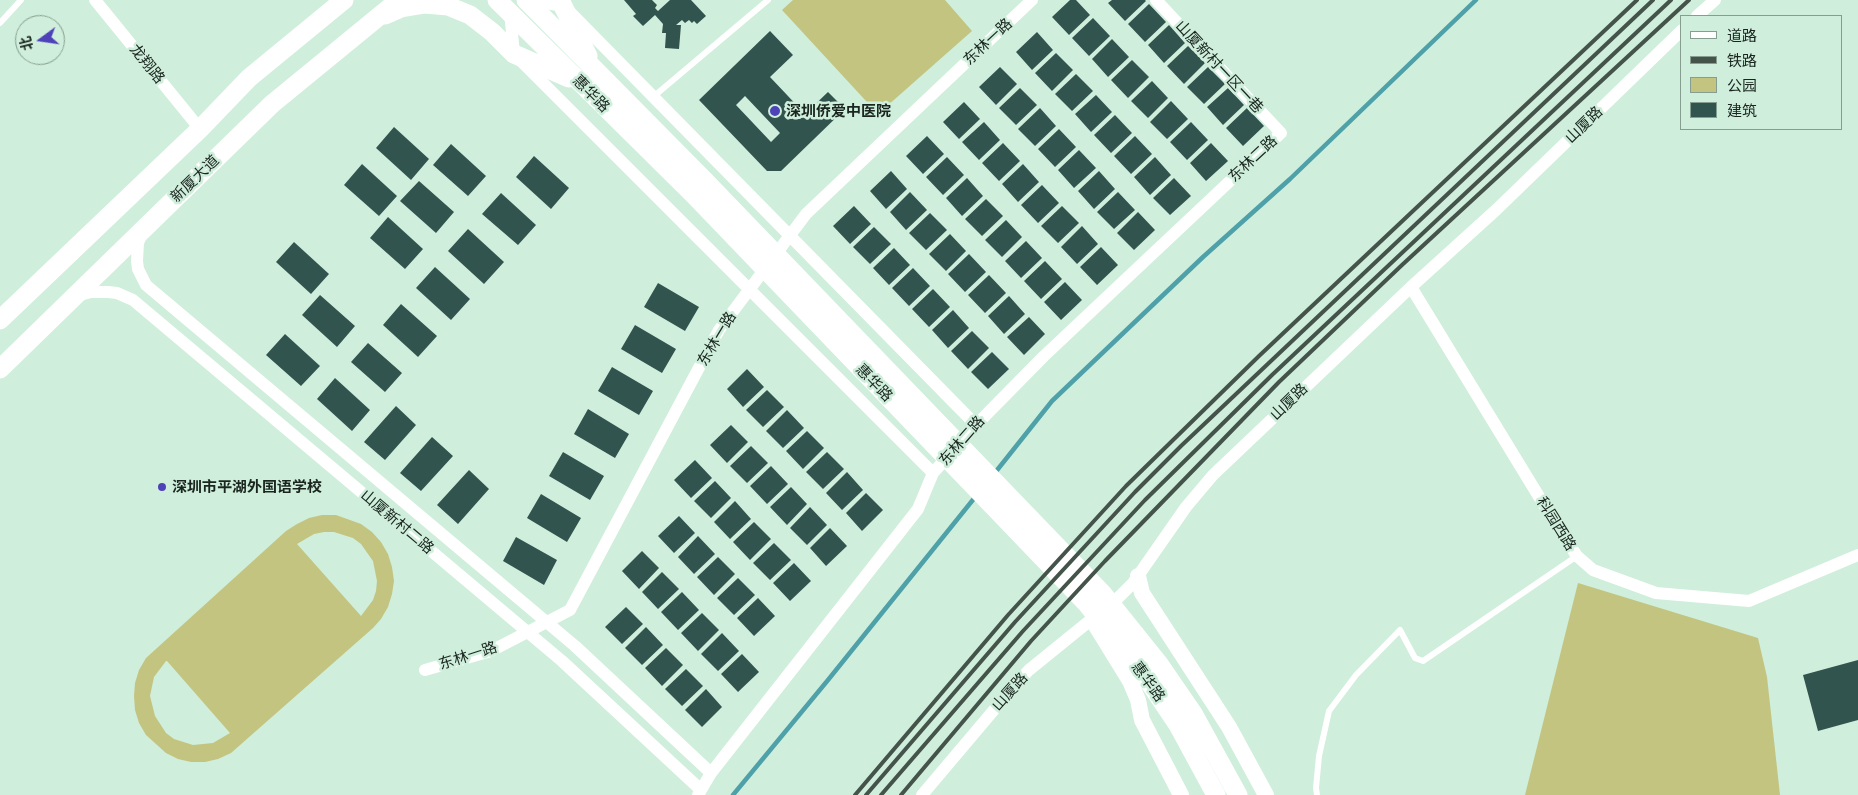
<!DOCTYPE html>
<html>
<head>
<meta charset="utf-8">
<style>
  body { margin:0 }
  #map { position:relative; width:1858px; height:795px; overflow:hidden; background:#cfeedb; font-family:Raleway,"Noto Sans SC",sans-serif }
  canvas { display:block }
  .legend { position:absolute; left:1680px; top:15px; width:162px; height:115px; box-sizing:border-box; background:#cfeedb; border:1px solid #869e8f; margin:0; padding:6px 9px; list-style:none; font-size:15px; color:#19251e }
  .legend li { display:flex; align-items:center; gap:10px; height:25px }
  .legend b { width:25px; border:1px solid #869e8f }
  .north { position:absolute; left:15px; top:15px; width:50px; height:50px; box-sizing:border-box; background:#cfeedb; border:1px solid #869e8f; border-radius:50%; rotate:256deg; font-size:14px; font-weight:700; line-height:20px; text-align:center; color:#19251e }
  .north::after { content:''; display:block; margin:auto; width:18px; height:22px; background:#4e42b9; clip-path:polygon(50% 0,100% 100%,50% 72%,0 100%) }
</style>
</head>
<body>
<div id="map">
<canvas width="1858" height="795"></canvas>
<ul class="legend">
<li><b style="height:6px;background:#fff"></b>道路</li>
<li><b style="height:6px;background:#44544a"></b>铁路</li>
<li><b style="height:14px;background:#c3c480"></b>公园</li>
<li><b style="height:14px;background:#32544f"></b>建筑</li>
</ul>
<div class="north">北</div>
</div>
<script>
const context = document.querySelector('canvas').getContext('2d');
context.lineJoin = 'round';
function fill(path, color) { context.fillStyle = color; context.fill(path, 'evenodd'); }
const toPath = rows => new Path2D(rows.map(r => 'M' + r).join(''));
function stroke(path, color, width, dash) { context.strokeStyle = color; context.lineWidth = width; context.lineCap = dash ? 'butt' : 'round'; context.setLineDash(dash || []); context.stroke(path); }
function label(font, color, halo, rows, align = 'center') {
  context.font = font + ' Raleway,"Noto Sans SC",sans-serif'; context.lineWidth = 5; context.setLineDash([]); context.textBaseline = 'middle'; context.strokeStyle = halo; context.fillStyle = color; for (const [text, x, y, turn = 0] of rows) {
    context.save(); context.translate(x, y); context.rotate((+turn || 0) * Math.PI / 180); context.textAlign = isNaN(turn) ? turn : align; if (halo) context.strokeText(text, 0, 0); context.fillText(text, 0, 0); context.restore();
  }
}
fill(toPath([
  [793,0,945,0,972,31,878,114,782,10],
  [322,515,336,515,361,524,372,532,381,542,388,554,392,567,394,581,392,594,388,607,381,619,373,628,231,753,218,759,205,762,191,762,178,759,166,753,146,735,139,723,135,710,134,696,135,683,139,670,146,658,286,531,297,524,309,518],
  [324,532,334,532,353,538,361,544,373,561,377,581,376,591,373,600,361,616,297,544,314,534],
  [166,661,167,661,230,733,213,743,193,745,174,739,166,733,155,716,150,696,154,677],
  [1578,583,1758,638,1767,677,1780,795,1525,795]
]), '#c3c480');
stroke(toPath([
  [994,474,1052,401,1203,257,1290,179,1476,0],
  [733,795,828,680,976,496]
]), '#4ea0a9', 4.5);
fill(toPath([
  [624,0,652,0,657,5,655,8,658,11,670,0,691,0,706,16,697,24,694,21,692,23,689,20,685,23,682,20,676,25,681,25,679,49,665,48,666,33,662,33,663,24,655,15,643,26,633,16,636,14],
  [1070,0,1076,0,1090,15,1069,35,1052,17],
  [1112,0,1145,0,1146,1,1125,21,1108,3],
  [1149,4,1166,22,1145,42,1128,24],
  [1093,18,1110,36,1089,56,1072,38],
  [1169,25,1185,43,1164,63,1148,45],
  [770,31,793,55,770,77,805,114,828,92,845,109,781,171,767,171,699,100],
  [745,96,780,133,771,142,736,105],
  [1037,32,1053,50,1032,70,1016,52],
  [1112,39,1129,57,1108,77,1092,59],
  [1188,46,1205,63,1184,84,1167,66],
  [1056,53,1073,70,1052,91,1035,73],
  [1132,60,1149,77,1128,98,1111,80],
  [1000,67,1017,84,996,105,979,87],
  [1208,67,1225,84,1204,104,1187,87],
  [1076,74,1093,91,1072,111,1055,94],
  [1152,81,1168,98,1148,118,1131,101],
  [1020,88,1037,105,1016,125,999,108],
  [1228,88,1244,105,1223,125,1207,107],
  [1096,95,1112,112,1091,132,1075,114],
  [1171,101,1188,119,1167,139,1150,122],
  [964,102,980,119,959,139,943,122],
  [1040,108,1056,126,1035,146,1018,129],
  [1247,108,1264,126,1243,146,1226,128],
  [1115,115,1132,133,1111,153,1094,135],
  [984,122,1000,140,979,160,962,142],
  [1191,122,1208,140,1187,160,1170,142],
  [394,127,429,159,411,180,376,148],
  [1059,129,1076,147,1055,167,1038,149],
  [927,136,944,154,923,174,906,156],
  [1135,136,1152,154,1131,174,1114,156],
  [1003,143,1020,161,999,181,982,163],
  [1211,143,1228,161,1206,181,1190,163],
  [451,144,486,176,468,196,433,165],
  [1079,150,1096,168,1074,188,1058,170],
  [534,156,569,188,551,209,516,177],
  [947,157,964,175,943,195,926,177],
  [1155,157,1171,175,1150,195,1134,177],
  [362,164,397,196,379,216,344,185],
  [1023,164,1039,182,1018,202,1002,184],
  [891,171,907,189,886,209,870,191],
  [1099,171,1115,189,1094,209,1078,191],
  [967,178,983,196,962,216,946,198],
  [1174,178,1191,196,1170,215,1153,198],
  [419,181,454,212,436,233,400,201],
  [1042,185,1059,203,1038,223,1021,205],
  [910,192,927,210,906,230,890,212],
  [1118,192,1135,210,1114,229,1097,212],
  [501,193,536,225,518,245,482,214],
  [986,199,1003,216,982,236,965,219],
  [854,206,871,224,850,244,833,226],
  [1062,206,1079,223,1058,243,1041,226],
  [1138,212,1155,230,1134,250,1117,233],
  [930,213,947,230,926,250,909,233],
  [388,217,423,249,405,269,370,238],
  [1006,220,1022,237,1002,257,985,240],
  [1082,226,1098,244,1077,264,1061,247],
  [874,227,891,244,870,264,853,247],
  [468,229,504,262,484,284,448,251],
  [950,234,966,251,946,271,929,254],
  [1026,241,1042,258,1021,278,1005,261],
  [294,242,329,274,311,294,276,262],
  [1101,247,1118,265,1097,285,1080,267],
  [894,248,910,265,889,285,873,268],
  [969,254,986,272,965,292,948,274],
  [1045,261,1062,279,1041,299,1024,281],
  [435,267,470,299,451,320,416,288],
  [913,268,930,286,909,306,892,288],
  [989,275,1006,293,985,313,968,295],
  [1065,282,1082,300,1061,320,1044,302],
  [658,283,699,307,685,331,644,307],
  [933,289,950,307,929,327,912,309],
  [320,295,355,326,337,347,302,315],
  [1009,296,1025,314,1004,334,988,316],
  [401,304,437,336,418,357,383,325],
  [953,310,969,328,948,348,932,330],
  [1029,317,1045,334,1024,355,1007,337],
  [635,325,676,349,662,373,621,349],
  [972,331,989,348,968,369,951,351],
  [285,334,320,366,301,386,266,355],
  [368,343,402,373,385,392,351,362],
  [992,352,1009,369,988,389,971,372],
  [612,367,653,391,639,415,598,391],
  [747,369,764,387,743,407,727,389],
  [335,378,370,410,352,431,317,399],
  [767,390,784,407,763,427,746,410],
  [396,406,416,425,385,460,364,442],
  [588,409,629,434,615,458,574,434],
  [787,410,804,428,783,448,766,431],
  [731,425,748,442,727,463,710,445],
  [807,431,824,448,803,469,786,451],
  [432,437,453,456,421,491,400,473],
  [751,446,768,463,747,483,730,466],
  [563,452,604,476,590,500,549,476],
  [827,452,844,469,823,489,806,472],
  [695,460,712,478,691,498,674,480],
  [771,466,788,484,767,504,750,486],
  [469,470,489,489,458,524,437,505],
  [847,472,863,490,842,510,826,493],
  [715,481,731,498,711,518,694,501],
  [791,487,807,504,787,525,770,507],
  [866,493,883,510,862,531,846,513],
  [541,494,581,518,567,542,527,518],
  [735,501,751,519,730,539,714,522],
  [810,507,827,525,807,545,790,528],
  [679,516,695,533,674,553,658,536],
  [754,522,771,539,750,560,733,542],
  [830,528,847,546,826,566,810,548],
  [698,536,715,554,694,574,678,557],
  [516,537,557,560,544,585,503,561],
  [774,543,791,560,770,580,753,563],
  [642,551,659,568,639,589,622,571],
  [718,557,735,574,714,595,697,577],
  [794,563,811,581,790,601,773,583],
  [662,572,679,589,658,609,642,592],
  [738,578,755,595,734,615,717,598],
  [682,592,699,610,678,630,661,612],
  [758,598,775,616,754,636,737,618],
  [626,607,643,624,622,644,605,627],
  [702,613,719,630,698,651,681,633],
  [646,627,663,645,642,665,625,648],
  [722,633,739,651,718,671,701,654],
  [666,648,683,665,662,686,645,668],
  [742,654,759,672,738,692,721,674],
  [1858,660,1858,720,1818,731,1803,675],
  [686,669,703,686,682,706,665,689],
  [706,689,722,707,702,727,685,710]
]), '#32544f');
stroke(toPath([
  [0,23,21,0],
  [653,97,768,0],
  [1317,795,1316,788,1319,756,1329,711,1356,675,1400,630,1415,658,1423,661,1577,556]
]), '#fff', 6);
stroke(toPath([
  [95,0,200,129],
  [527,0,564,6,976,425],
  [510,12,514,54,933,473],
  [1697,16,1715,0],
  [142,233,138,243,137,261,138,269,146,285,575,646,711,773],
  [1411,287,1563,536,1577,556,1593,570,1656,593,1749,601,1858,555],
  [76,296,91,292,108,292,117,293,133,300,562,661,701,790],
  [425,670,491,651,570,610,719,330,806,214,1032,0],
  [698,795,711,773,918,509,933,473,976,425,1044,356,1281,133,1156,0],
  [922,795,1015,685,1029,670,1119,597,1133,583,1186,507,1213,475,1411,287,1496,210,1682,30]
]), '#fff', 12);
stroke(toPath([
  [1138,576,1142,593,1229,727,1266,795],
  [1093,621,1130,681,1138,700,1142,720,1181,795]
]), '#fff', 16);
stroke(toPath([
  [497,0,693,194,1087,604,1145,676,1178,725,1216,795],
  [526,0,705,181,1102,593,1159,664,1194,715,1238,795],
  [560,0,588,56],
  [385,15,401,8,425,4,448,6,470,15,492,32,514,54,569,78],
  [0,320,200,129,249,78,344,0],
  [0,369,272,104,399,0]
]), '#fff', 19);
stroke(toPath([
  [855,795,1008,615,1126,486,1259,356,1637,0],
  [866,795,1015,622,1135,492,1181,446,1653,0],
  [881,795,1023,631,1145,500,1272,375,1671,0],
  [901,795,1031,641,1105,561,1279,382,1402,265,1689,0]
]), '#44544a', 4);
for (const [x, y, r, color] of [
  [775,111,6,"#4e42b9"],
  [162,487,5,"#4e42b9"]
]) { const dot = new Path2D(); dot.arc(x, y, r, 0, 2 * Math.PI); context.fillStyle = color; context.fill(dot); stroke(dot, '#cfeedb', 2); }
label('15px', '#19251e', '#cfeedb', [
  ["东林一路",988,42,-43],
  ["龙翔路",147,64,51],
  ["山厦新村一区一巷",1219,67,47],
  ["惠华路",591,94,45],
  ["山厦路",1584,125,-44],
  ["东林二路",1253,159,-43],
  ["新厦大道",195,179,-44],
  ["东林一路",717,339,-59],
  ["惠华路",874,383,46],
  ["山厦路",1289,402,-44],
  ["东林二路",962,441,-49],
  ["山厦新村二路",397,522,40],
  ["科园西路",1556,524,58],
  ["东林一路",468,656,-18],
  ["惠华路",1148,682,54],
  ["山厦路",1010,692,-48]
]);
label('bold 15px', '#19251e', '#cfeedb', [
  ["深圳侨爱中医院",786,111],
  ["深圳市平湖外国语学校",172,487]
], 'left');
</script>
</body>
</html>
